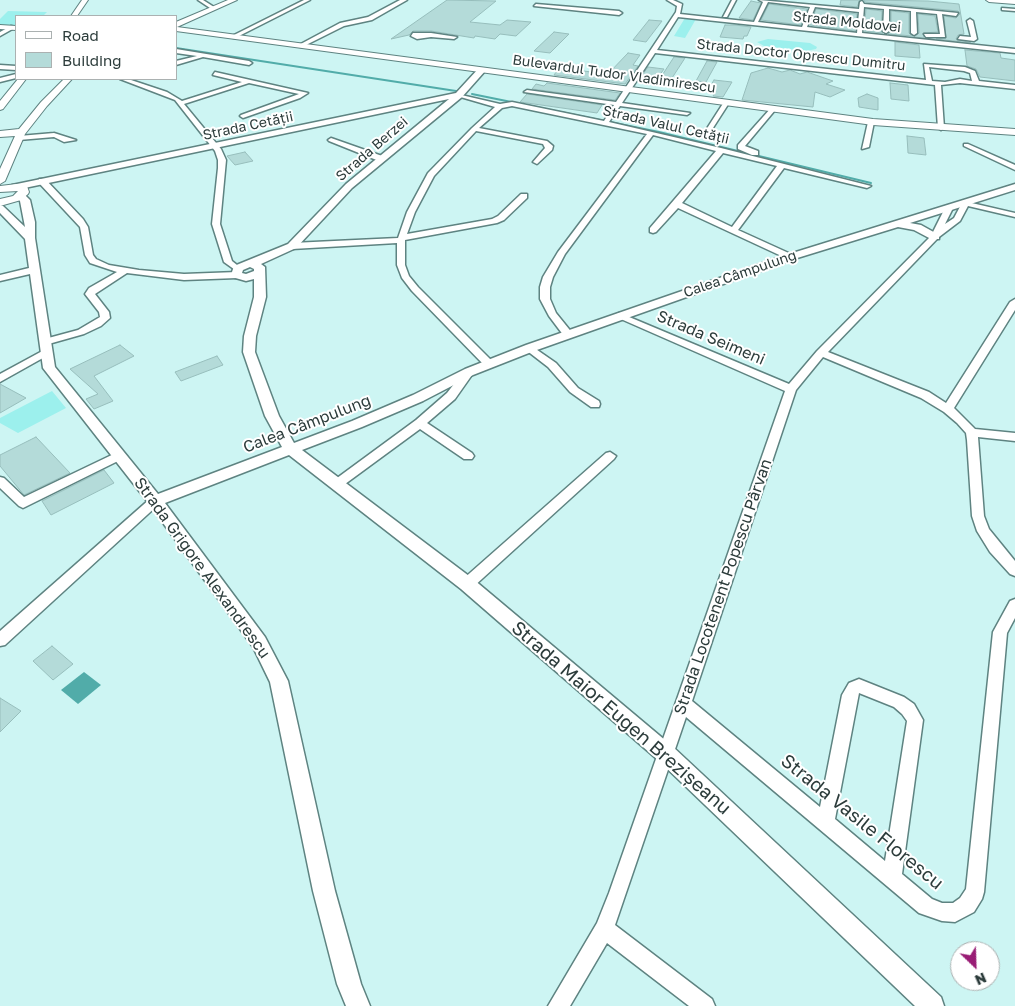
<!DOCTYPE html>
<html>
<head>
<meta charset="utf-8">
<style>
  body { margin:0 }
  #map { position:relative; width:1015px; height:1006px; overflow:hidden; background:#cdf5f3; font-family:"Golos Text",sans-serif }
  canvas { display:block }
  .legend { position:absolute; left:15px; top:15px; width:162px; height:65px; box-sizing:border-box; background:#fff; border:1px solid #abb1b1; margin:0; padding:6px 9px; list-style:none; font-size:15px; color:#2c3c3b }
  .legend li { display:flex; align-items:center; gap:10px; height:25px }
  .legend b { width:25px; border:1px solid #abb1b1 }
  .north { position:absolute; left:950px; top:941px; width:50px; height:50px; box-sizing:border-box; background:#fff; border:1px solid #abb1b1; border-radius:50%; rotate:156deg; font-size:14px; font-weight:700; line-height:20px; text-align:center; color:#2c3c3b }
  .north::after { content:''; display:block; margin:auto; width:18px; height:22px; background:#991d75; clip-path:polygon(50% 0,100% 100%,50% 72%,0 100%) }
</style>
</head>
<body>
<div id="map">
<canvas width="1015" height="1006"></canvas>
<ul class="legend">
<li><b style="height:6px;background:#fff"></b>Road</li>
<li><b style="height:14px;background:#b4dbd9"></b>Building</li>
</ul>
<div class="north">N</div>
</div>
<script>
const context = document.querySelector('canvas').getContext('2d');
context.lineJoin = 'round';
function fill(path, color) { context.fillStyle = color; context.fill(path, 'evenodd'); }
const toPath = rows => new Path2D(rows.map(r => 'M' + r).join(''));
function stroke(path, color, width, dash) { context.strokeStyle = color; context.lineWidth = width; context.lineCap = dash ? 'butt' : 'round'; context.setLineDash(dash || []); context.stroke(path); }
function label(font, color, halo, rows, align = 'center') {
  context.font = font + ' "Golos Text",sans-serif'; context.lineWidth = 4; context.setLineDash([]); context.textBaseline = 'middle'; context.strokeStyle = halo; context.fillStyle = color; for (const [text, x, y, turn = 0] of rows) {
    context.save(); context.translate(x, y); context.rotate((+turn || 0) * Math.PI / 180); context.textAlign = isNaN(turn) ? turn : align; if (halo) context.strokeText(text, 0, 0); context.fillText(text, 0, 0); context.restore();
  }
}
fill(toPath([
  [8,11,47,12,43,16,51,16,16,16,16,26,0,25,0,19],
  [685,18,696,19,685,38,674,36],
  [768,39,810,43,817,47,816,49,806,51,764,46,757,42],
  [52,391,66,408,18,433,0,423,0,418]
]), '#9cf0ed');
fill(toPath([
  [84,672,101,685,78,704,61,690]
]), '#51aca9');
stroke(toPath([
  [176,48,456,91],
  [472,94,659,132,871,183]
]), '#51aca9', 2);
const building = toPath([
  [447,0,496,1,470,22,500,25,507,20,531,22,516,36,500,34,495,39,475,36,474,38,431,31,413,31,409,35,391,39,447,0],
  [841,0,860,0,857,7,840,5,841,0],
  [864,0,928,1,959,4,964,34,958,35,956,39,971,43,936,39,946,38,944,16,956,18,960,14,958,11,865,2,864,0],
  [751,1,761,3,753,20,739,18,751,1],
  [769,4,807,9,801,25,761,20,769,4],
  [816,9,857,14,855,31,810,25,816,9],
  [866,9,882,11,881,31,883,33,864,31,866,9],
  [891,11,909,13,909,33,913,36,888,34,891,31,891,11],
  [918,14,935,16,938,32,923,33,924,38,914,37,919,33,918,14],
  [649,20,662,21,646,42,633,40,649,20],
  [725,25,735,25,751,27,747,36,744,36,743,39,720,37,725,25],
  [554,32,569,34,550,53,534,51,554,32],
  [895,42,919,45,920,58,895,56,895,42],
  [965,50,1000,53,1001,58,1015,60,1015,81,980,77,976,69,967,66,965,50],
  [628,53,640,55,633,65,638,66,625,84,554,75,559,68,608,74,628,53],
  [674,57,685,58,672,78,661,77,674,57],
  [707,61,717,62,706,82,696,81,707,61],
  [648,67,664,69,654,83,638,81,648,67],
  [768,68,782,72,790,70,800,74,807,72,833,81,826,84,845,90,830,97,815,92,813,107,742,100,751,73,768,68],
  [714,80,732,82,723,97,713,96,716,91,708,90,714,80],
  [547,83,620,93,615,100,532,89,536,84,544,86,547,83],
  [890,83,908,85,909,101,891,99,890,83],
  [527,94,602,105,597,113,520,102,527,94],
  [867,94,878,98,878,110,859,107,858,98,867,94],
  [907,136,924,138,926,155,908,153,907,136],
  [245,152,253,161,235,165,227,156,245,152],
  [120,345,134,356,94,376,113,401,94,409,86,399,98,394,70,369,120,345],
  [217,356,223,365,181,381,175,372,217,356],
  [0,384,26,398,0,413,0,384],
  [36,437,70,473,24,495,0,466,0,455,36,437],
  [104,470,114,483,51,515,42,501,104,470],
  [52,646,73,664,53,680,33,661,52,646],
  [0,698,21,711,0,732,0,698]
]);
fill(building, '#b4dbd9');
stroke(building, '#97bebc', 1);
const minor = toPath([
  [198,0,203,0,214,7,210,8,198,0],
  [304,0,310,0,235,38,230,37,304,0],
  [667,0,673,0,682,4,680,14,754,22,763,2,759,0,859,9,860,2,862,1,864,4,958,13,956,16,942,14,945,37,926,37,924,34,940,34,937,14,916,12,917,33,914,35,911,33,911,11,889,9,889,31,886,33,883,31,884,9,864,7,862,33,1015,49,1015,53,678,17,657,50,926,80,924,64,965,67,975,71,979,81,1015,85,1015,89,960,83,941,85,944,128,941,130,938,128,935,85,655,53,622,103,690,113,687,115,620,106,609,122,721,148,871,186,867,188,784,168,738,230,793,255,793,259,790,260,678,208,656,232,653,233,650,232,650,228,716,151,653,135,565,254,553,277,550,287,550,299,556,313,573,334,568,337,564,336,549,316,540,299,540,287,543,277,558,252,647,134,512,106,502,108,479,128,547,141,553,146,552,150,537,164,533,162,545,148,543,144,476,131,434,176,415,212,407,234,492,219,498,216,521,194,527,194,527,198,504,220,497,223,405,240,405,265,409,276,418,287,493,362,494,364,489,367,485,366,412,291,402,278,397,265,397,243,292,249,288,246,292,243,398,238,407,212,428,173,472,128,495,107,457,96,457,94,500,104,512,102,604,121,614,105,524,92,527,90,616,102,676,12,677,6,667,0],
  [768,2,810,7,802,27,758,22,768,2],
  [815,7,859,12,857,33,807,27,815,7],
  [929,67,964,71,970,73,972,81,960,79,945,82,932,81,929,67],
  [723,153,777,166,732,227,682,203,723,153],
  [732,0,736,0,727,17,723,17,732,0],
  [536,4,619,11,622,13,619,15,534,6,536,4],
  [1002,8,1015,9,1015,11,1002,10,1002,8],
  [970,19,973,21,977,39,974,41,958,39,960,36,971,37,967,21,970,19],
  [11,26,16,27,0,36,0,32,11,26],
  [413,33,431,33,457,37,454,39,431,37,417,39,411,36,413,33],
  [176,49,249,61,252,63,249,65,203,57,176,65,176,61,197,56,176,53,176,49],
  [0,65,16,66,16,70,0,69,0,65],
  [215,72,308,93,300,98,243,118,240,116,241,115,299,94,249,83,184,104,221,149,226,160,220,224,232,261,242,269,238,272,224,262,212,224,218,168,218,160,215,151,175,100,120,79,128,79,167,92,182,101,242,82,213,75,215,72],
  [16,74,16,78,0,82,0,78,16,74],
  [724,102,729,103,711,131,707,131,706,130,724,102],
  [771,108,776,109,745,146,758,151,758,155,752,155,738,149,738,145,771,108],
  [871,120,874,122,869,147,862,149,868,122,871,120],
  [54,133,76,140,64,142,54,137,19,140,16,138,19,136,54,133],
  [331,138,385,157,386,159,379,161,329,141,328,140,331,138],
  [964,144,968,144,1015,165,1015,170,964,146,964,144],
  [39,179,45,179,83,219,88,227,93,255,96,259,109,265,139,270,184,274,237,272,242,275,237,278,184,280,127,273,95,294,109,312,110,318,101,326,84,334,45,345,41,344,41,340,78,330,100,317,99,312,85,294,89,288,117,272,90,263,85,255,80,227,39,183,39,179],
  [963,201,1015,213,1015,217,968,206,960,221,939,237,828,352,929,392,946,403,1010,302,1015,299,1015,310,954,408,975,429,1015,433,1015,441,978,437,984,516,989,529,1015,561,1015,576,1010,574,990,552,977,531,972,516,967,440,966,433,957,423,944,412,921,398,823,357,796,390,692,701,820,807,842,695,849,683,859,679,904,697,914,704,923,720,902,874,932,899,942,903,953,903,960,898,966,889,993,632,1010,601,1015,599,1015,618,1007,633,984,892,982,899,974,912,955,922,942,921,919,913,686,717,615,925,712,999,715,1006,689,1006,607,943,570,1006,548,1006,597,923,609,893,785,391,614,316,619,313,622,314,789,384,817,351,931,236,946,206,953,208,945,224,954,218,963,201],
  [859,693,894,707,902,714,907,721,885,861,835,819,859,693],
  [530,345,556,363,578,388,599,401,600,404,599,407,591,407,570,392,548,367,526,350,525,348,530,345],
  [46,349,51,352,50,354,0,382,0,374,46,349],
  [469,369,474,372,455,399,427,423,472,453,474,456,472,459,464,459,420,429,341,487,333,487,331,484,333,481,416,420,447,393,465,370,469,369],
  [118,452,124,456,122,459,23,508,19,506,0,488,0,477,4,478,24,497,118,452],
  [610,452,616,456,614,459,472,588,467,590,462,588,460,584,462,580,606,453,610,452],
  [155,496,159,498,161,501,159,504,5,645,0,646,0,631,151,498,155,496]
]);
const tertiary = toPath([
  [400,0,407,0,372,20,344,26,302,47,297,46,340,23,368,17,400,0],
  [479,68,486,70,462,97,352,188,296,248,261,264,265,267,266,297,256,336,255,352,279,416,294,443,352,421,413,395,465,369,526,345,786,255,1015,184,1015,190,910,223,921,225,939,235,939,239,931,239,914,230,898,227,794,259,534,351,473,375,423,401,362,427,302,450,473,579,672,746,941,997,944,1006,915,1006,658,760,461,589,289,455,165,503,265,637,288,681,335,891,361,984,370,1006,346,1006,337,984,313,891,270,682,253,647,150,505,43,368,30,274,0,281,0,275,29,268,25,239,0,213,0,205,3,206,25,227,20,201,16,196,18,194,24,194,30,200,35,222,35,238,55,367,158,494,282,447,265,416,243,352,244,336,254,297,254,279,246,281,232,277,231,275,234,266,288,244,346,184,449,99,15,190,10,187,12,185,456,93,479,68],
  [250,267,254,269,254,271,246,274,242,273,243,270,250,267]
]);
const secondary = toPath([
  [82,0,88,0,77,16,71,16,82,0],
  [228,0,237,0,177,27,873,119,1015,129,1015,135,873,125,176,31,176,22,228,0],
  [986,0,1015,0,1015,4,989,2,986,0],
  [0,25,16,26,16,30,0,29,0,25],
  [18,79,26,79,3,109,0,110,0,101,18,79],
  [64,79,72,79,47,106,25,134,5,181,0,184,0,169,15,136,0,137,0,131,19,129,41,102,64,79],
  [17,184,27,186,29,192,28,194,21,200,0,206,0,199,13,196,18,191,0,192,0,186,17,184]
]);
stroke(minor, '#5e8381', 3);
stroke(tertiary, '#5e8381', 3);
stroke(secondary, '#5e8381', 2);
fill(minor, '#fff');
fill(tertiary, '#fff');
fill(secondary, '#fff');
label('14px', '#2c3c3b', '#fff', [
  ["Strada Moldovei",847,22,6],
  ["Strada Doctor Oprescu Dumitru",801,55,6],
  ["Bulevardul Tudor Vladimirescu",614,74,8],
  ["Strada Valul Cetății",666,125,13],
  ["Strada Cetății",248,126,-12],
  ["Strada Berzei",372,149,-41],
  ["Calea Câmpulung",740,274,-19]
]);
label('16px', '#2c3c3b', '#fff', [
  ["Strada Seimeni",711,338,23],
  ["Calea Câmpulung",307,424,-21],
  ["Strada Grigore Alexandrescu",202,568,54],
  ["Strada Locotenent Popescu Pârvan",723,587,-71]
]);
label('19px', '#2c3c3b', '#fff', [
  ["Strada Maior Eugen Brezișeanu",621,718,41],
  ["Strada Vasile Florescu",862,822,39]
]);
</script>
</body>
</html>
